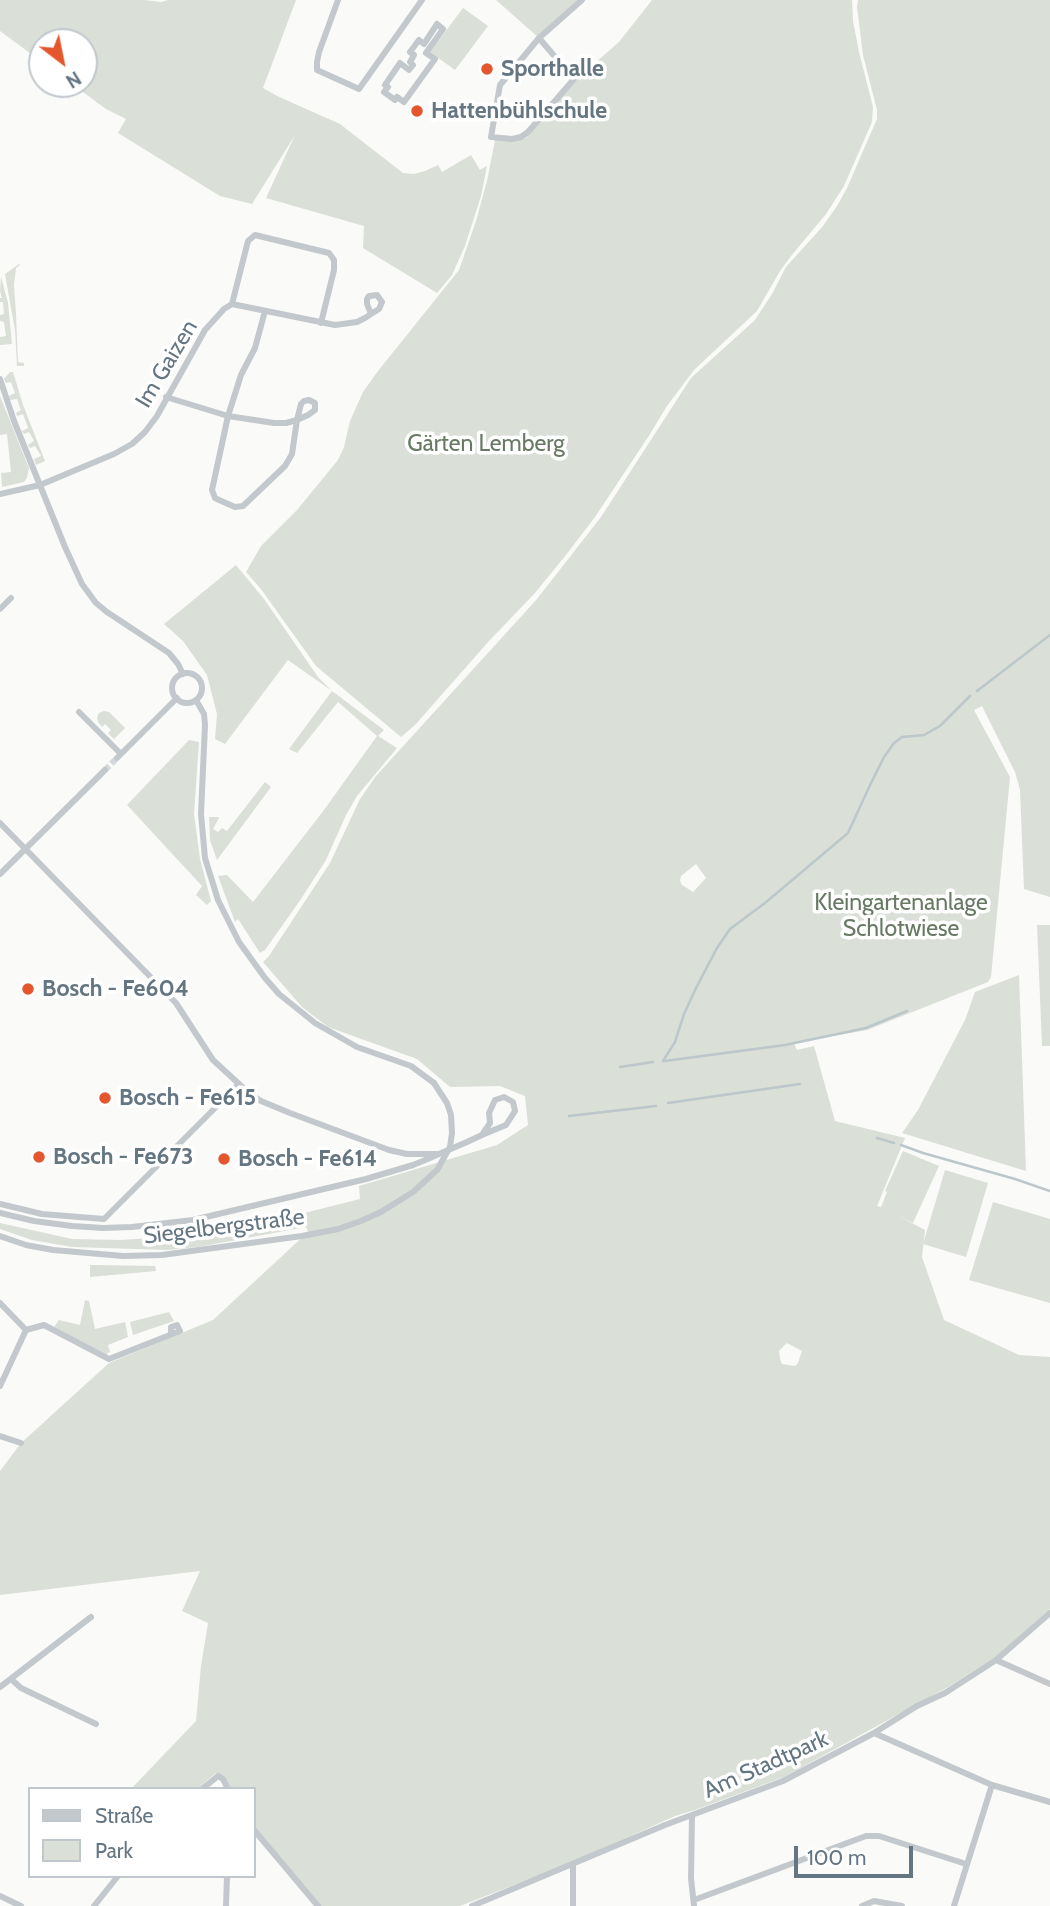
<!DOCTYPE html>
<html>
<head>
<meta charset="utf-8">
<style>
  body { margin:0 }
  #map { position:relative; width:1050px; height:1906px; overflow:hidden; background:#fafaf8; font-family:Cabin,sans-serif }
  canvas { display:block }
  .legend { position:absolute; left:28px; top:1787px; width:228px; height:91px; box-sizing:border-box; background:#fff; border:2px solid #c1c8cd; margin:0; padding:9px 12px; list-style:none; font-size:21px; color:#657683 }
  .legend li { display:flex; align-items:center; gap:14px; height:35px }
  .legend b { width:35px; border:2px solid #c1c8cd }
  .north { position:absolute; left:28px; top:28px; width:70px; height:70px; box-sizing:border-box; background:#fff; border:2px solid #c1c8cd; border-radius:50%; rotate:148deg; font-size:19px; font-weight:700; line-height:28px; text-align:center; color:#657683 }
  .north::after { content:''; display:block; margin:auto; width:24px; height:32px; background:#e4572e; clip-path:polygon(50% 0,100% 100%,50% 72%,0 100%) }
  .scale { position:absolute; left:794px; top:1846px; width:119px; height:32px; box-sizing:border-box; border:4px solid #657683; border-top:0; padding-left:9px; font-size:21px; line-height:24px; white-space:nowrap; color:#657683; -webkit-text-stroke:5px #fff; paint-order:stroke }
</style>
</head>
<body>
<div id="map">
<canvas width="1050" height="1906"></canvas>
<ul class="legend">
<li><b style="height:9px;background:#c3c8cc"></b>Straße</li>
<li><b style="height:19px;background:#dadfd7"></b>Park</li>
</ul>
<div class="north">N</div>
<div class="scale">100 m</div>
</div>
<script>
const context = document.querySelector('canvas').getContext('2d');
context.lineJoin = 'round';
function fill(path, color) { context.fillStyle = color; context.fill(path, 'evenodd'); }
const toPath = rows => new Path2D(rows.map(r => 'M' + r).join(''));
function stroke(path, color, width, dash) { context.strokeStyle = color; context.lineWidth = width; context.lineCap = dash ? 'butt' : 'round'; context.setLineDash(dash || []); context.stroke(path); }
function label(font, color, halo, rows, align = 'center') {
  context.font = font + ' Cabin,sans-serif'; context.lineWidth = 7; context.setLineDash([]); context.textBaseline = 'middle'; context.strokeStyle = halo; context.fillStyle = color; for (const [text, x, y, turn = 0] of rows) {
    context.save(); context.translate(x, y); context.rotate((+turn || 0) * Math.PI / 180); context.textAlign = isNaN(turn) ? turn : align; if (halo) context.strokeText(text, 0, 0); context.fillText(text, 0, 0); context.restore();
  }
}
fill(toPath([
  [0,0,144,0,161,2,168,0,296,0,263,88,277,96,340,124,403,173,414,174,425,171,438,165,442,172,471,155,480,170,487,166,481,196,465,246,452,275,437,293,363,248,364,226,266,198,295,135,252,204,220,196,118,133,126,119,106,109,72,84,84,84,84,42,42,42,42,62,0,31],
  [496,0,582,0,539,38],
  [652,0,852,0,853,21,859,52,873,107,872,122,844,186,826,214,791,256,780,271,757,311,694,370,667,406,650,434,595,517,566,555,535,593,489,641,415,725,401,737,316,666,261,589,246,572,261,546,297,510,338,460,344,447,350,421,363,392,378,371,459,270,476,221,487,181,495,140,517,140,526,138,573,82,619,42],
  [858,0,1050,0,1050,897,1024,889,1020,790,1015,772,982,706,974,710,1010,777,991,977,988,982,867,1030,794,1043,797,1050,814,1046,835,1121,905,1138,877,1206,881,1207,887,1192,885,1191,903,1151,939,1166,913,1223,895,1214,925,1230,922,1257,944,1320,1019,1355,1050,1357,1050,1609,997,1656,948,1687,784,1777,695,1810,675,1816,573,1862,460,1906,321,1906,254,1826,254,1789,226,1789,216,1773,197,1789,131,1789,196,1721,201,1666,208,1623,182,1611,200,1571,0,1595,0,1471,21,1443,109,1363,213,1320,308,1232,306,1227,198,1247,168,1250,72,1247,32,1240,0,1229,0,1223,72,1239,120,1240,170,1237,229,1219,233,1231,360,1199,359,1186,497,1145,528,1125,525,1096,500,1086,450,1087,417,1059,328,1027,302,1007,263,962,269,956,330,863,360,799,376,776,537,599,601,517,691,378,755,320,772,294,786,267,823,226,837,206,847,188,877,119,877,110,863,55,857,7],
  [696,864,706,878,693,892,682,885,680,881,681,876],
  [787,1343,802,1351,798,1363,795,1366,782,1364,780,1359,779,1351],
  [463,8,488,26,455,70,430,52],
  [19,264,20,265,16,268,14,285,16,314,18,362,24,363,24,366,17,366,15,330,5,274],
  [1,277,8,303,12,344,0,345,0,337,6,336,4,322,0,321,0,315,4,314,3,302,0,302,0,298,2,298,0,291],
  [10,372,13,372,23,405,45,461,36,465,34,459,41,456,35,446,30,448,28,445,34,441,29,432,24,434,22,431,28,428,23,414,17,416,16,413,21,410,17,399,10,400,9,396,15,393,11,382,6,383,4,379],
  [0,396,29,468,27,478,24,482,2,487,1,473,11,472,7,434,0,435],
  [236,565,264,599,318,677,332,691,384,730,378,736,397,748,357,796,346,815,326,860,301,899,265,950,260,953,238,919,235,922,218,876,227,875,253,902,324,810,377,736,338,702,297,753,289,749,332,691,288,660,225,744,215,739,217,714,207,675,183,641,164,624],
  [104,711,109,712,125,728,114,739,108,733,111,730,105,724,102,727,98,722,97,718,99,713],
  [189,740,199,742,194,814,200,859,211,901,207,905,196,895,202,886,127,805],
  [265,782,271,787,217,860,210,840,209,817,218,817,219,818,213,829,218,832,222,828,227,831],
  [1037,925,1050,925,1050,1046,1042,1046],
  [1019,975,1026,1171,902,1133,918,1110,965,1020,975,992],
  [945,1170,988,1183,966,1257,923,1244],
  [993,1202,1050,1219,1050,1303,969,1280],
  [90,1265,155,1266,156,1271,90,1277],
  [85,1300,89,1301,95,1329,125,1322,128,1337,108,1345,110,1352,106,1354,54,1327,59,1320,80,1325],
  [169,1312,174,1321,133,1335,130,1322]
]), '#dadfd7');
stroke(toPath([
  [977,691,1050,635],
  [663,1061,675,1042,684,1014,696,988,717,948,730,929,765,903,848,833,871,783,884,757,894,743,902,737,924,735,940,726,970,696],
  [665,1061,785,1045,866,1028,907,1011],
  [620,1067,653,1062],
  [668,1103,800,1084],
  [569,1116,656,1106],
  [877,1138,894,1143],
  [901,1145,923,1153,1015,1179,1050,1191]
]), '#bbc7cb', 2.5);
stroke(toPath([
  [105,770,117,758]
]), '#d5d9db', 6, [6, 3]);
stroke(toPath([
  [338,0,319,52,317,62,317,70,359,89,422,0],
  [437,24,443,29,426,53,435,59,404,102,397,97,395,100,384,92,388,87,385,85,400,63,409,70,413,65,410,62,414,55,410,52,419,40,424,44,437,24],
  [539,38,574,79,528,132,521,137,512,139,491,137,500,85,539,38,582,0],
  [232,304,248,241,255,235,329,253,334,260,334,270,321,323],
  [0,379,14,421,65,547,82,584,96,603,107,612,169,653,178,664,183,674],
  [166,397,228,416,274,423,286,423,297,420,308,415,315,410,315,403,309,400,304,401,301,404,297,420,292,454,285,466,243,506,235,507,219,500,215,498,212,490,228,416,241,375,255,348,265,311],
  [0,494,40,485,114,454,132,444,145,432,157,416,205,330,224,309,232,304,335,325,357,322,365,318,371,314,379,309,382,302,377,295,369,296,367,299,367,304,371,314],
  [0,609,11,598],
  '172 688a15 15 0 1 1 30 0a15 15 0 1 1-30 0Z',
  [196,700,204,714,205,725,201,814,205,858,218,900,239,942,265,978,279,994,315,1023,357,1047,411,1066,434,1083],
  [79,712,121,754],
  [117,758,177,698],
  [0,823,176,1003,213,1060,250,1094,261,1101,290,1113,389,1150,407,1154,437,1154],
  [0,874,105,770],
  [0,1204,42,1214,104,1219,238,1085],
  [0,1213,34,1221,72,1226,103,1228,132,1227,193,1220,366,1179,413,1165,423,1161,439,1154,467,1142,482,1135,506,1125,515,1111,513,1102,504,1097,495,1100,489,1113,490,1123,482,1135],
  [0,1236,26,1245,53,1250,123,1256,162,1255,302,1236,338,1229,361,1221,381,1212,413,1192,437,1170],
  [0,1303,26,1330,44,1325,109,1359,180,1331,177,1325,171,1327,171,1334],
  [0,1386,26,1330],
  [0,1436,21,1443],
  [996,1660,1050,1684],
  [11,1679,21,1688,96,1724],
  [0,1687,91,1617],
  [874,1733,992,1785,1050,1802],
  [202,1789,218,1776,223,1779,228,1789],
  [692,1816,691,1878,694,1906],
  [254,1830,318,1906],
  [0,1896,21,1906],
  [694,1900,866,1836,879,1836,966,1864],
  [94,1906,118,1876],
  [226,1906,227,1876],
  [472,1906,665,1825,783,1781,874,1733,917,1706,945,1693,996,1660,1050,1613],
  [573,1906,573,1865],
  [862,1906,874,1901,902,1906],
  [954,1906,992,1785]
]), '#c3c8cc', 6);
stroke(toPath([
  [434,1083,447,1103,451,1115,452,1133,450,1147,437,1170]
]), '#c3c8cc', 6);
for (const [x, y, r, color] of [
  [487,69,7,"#e4572e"],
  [417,111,7,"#e4572e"],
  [28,989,7,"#e4572e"],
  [105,1098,7,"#e4572e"],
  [39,1157,7,"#e4572e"],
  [224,1159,7,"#e4572e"]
]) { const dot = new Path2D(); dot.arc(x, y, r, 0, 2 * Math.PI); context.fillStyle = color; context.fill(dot); stroke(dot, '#fff', 2.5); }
label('bold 23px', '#657683', '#fff', [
  ["Sporthalle",501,69],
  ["Hattenbühlschule",431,111],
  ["Bosch - Fe604",42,989],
  ["Bosch - Fe615",119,1098],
  ["Bosch - Fe673",53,1157],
  ["Bosch - Fe614",238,1159]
], 'left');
label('23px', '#657683', '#fff', [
  ["Im Gaizen",167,364,-59],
  ["Siegelbergstraße",224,1227,-7],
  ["Am Stadtpark",766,1765,-24]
]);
label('23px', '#687a64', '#fff', [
  ["Gärten Lemberg",486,444],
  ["Kleingartenanlage",901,903],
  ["Schlotwiese",901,929]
]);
</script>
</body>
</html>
